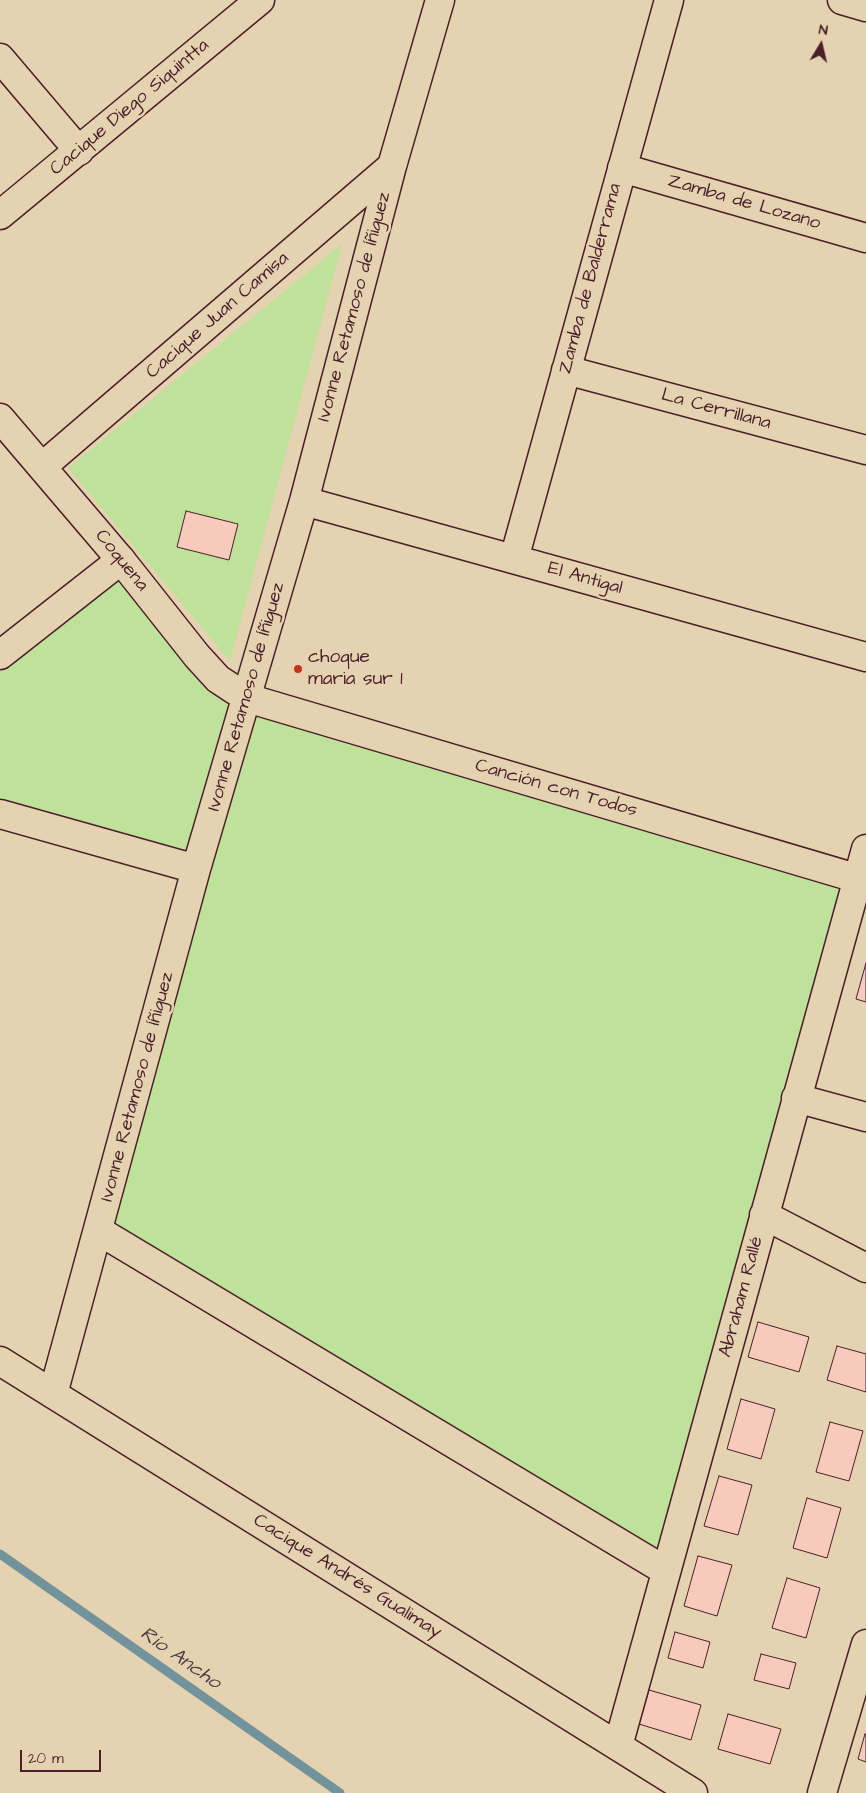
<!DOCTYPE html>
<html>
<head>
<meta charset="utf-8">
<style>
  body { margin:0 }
  #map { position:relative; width:866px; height:1793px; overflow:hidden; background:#e5d2b0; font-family:"Architects Daughter",sans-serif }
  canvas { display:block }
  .north { position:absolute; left:796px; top:20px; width:50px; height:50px; -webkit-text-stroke:4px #e5d2b0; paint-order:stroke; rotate:9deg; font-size:14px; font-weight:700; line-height:20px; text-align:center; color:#4a1f2b }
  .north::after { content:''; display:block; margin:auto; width:18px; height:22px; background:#4a1f2b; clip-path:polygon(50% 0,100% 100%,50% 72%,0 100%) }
  .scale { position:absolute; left:20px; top:1750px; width:81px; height:22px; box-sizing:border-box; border:2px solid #4a1f2b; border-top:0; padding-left:6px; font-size:15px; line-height:18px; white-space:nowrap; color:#4a1f2b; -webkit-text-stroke:4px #e5d2b0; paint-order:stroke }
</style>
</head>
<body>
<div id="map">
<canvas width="866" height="1793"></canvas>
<div class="north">N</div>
<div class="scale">20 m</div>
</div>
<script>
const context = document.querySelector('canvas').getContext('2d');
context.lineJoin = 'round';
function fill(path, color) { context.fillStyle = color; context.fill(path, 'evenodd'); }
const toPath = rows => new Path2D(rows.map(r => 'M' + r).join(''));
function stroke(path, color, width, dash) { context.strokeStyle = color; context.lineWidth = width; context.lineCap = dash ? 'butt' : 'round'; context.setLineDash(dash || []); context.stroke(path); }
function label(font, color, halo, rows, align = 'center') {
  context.font = font + ' "Architects Daughter",sans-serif'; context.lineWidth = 5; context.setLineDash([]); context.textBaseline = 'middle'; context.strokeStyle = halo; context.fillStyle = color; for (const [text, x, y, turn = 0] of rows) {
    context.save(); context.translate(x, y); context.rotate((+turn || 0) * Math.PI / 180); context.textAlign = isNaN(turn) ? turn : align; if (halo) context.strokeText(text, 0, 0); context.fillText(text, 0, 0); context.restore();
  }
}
fill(toPath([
  [342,244,230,661,68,468],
  [120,564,243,699,195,866,0,812,0,659],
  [247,699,856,878,665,1569,101,1231]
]), '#bfe29b');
stroke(toPath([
  [0,1554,340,1793]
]), '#73939c', 9);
const building = toPath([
  [186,511,238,524,229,560,177,547,186,511],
  [866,963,866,1002,856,999,866,963],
  [758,1322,809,1337,799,1372,748,1357,758,1322],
  [837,1346,866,1354,866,1392,827,1380,837,1346],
  [741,1399,775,1409,761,1459,727,1449,741,1399],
  [830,1422,863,1431,849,1481,816,1472,830,1422],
  [719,1476,752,1485,738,1535,704,1526,719,1476],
  [807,1498,841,1508,827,1558,793,1548,807,1498],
  [698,1556,732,1565,717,1616,684,1606,698,1556],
  [787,1578,820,1588,806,1638,772,1628,787,1578],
  [675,1632,710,1642,703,1668,668,1658,675,1632],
  [761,1654,796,1663,789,1689,754,1680,761,1654],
  [649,1690,701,1705,691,1740,639,1724,649,1690],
  [728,1714,781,1729,770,1764,718,1749,728,1714],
  [865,1734,866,1734,866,1762,858,1759,865,1734]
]);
fill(building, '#f8cabc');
stroke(building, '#4a1f2b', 1);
const minor = toPath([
  [842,0,866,7],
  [0,58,79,151],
  [622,168,866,238],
  [0,215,260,0],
  [566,370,866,450],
  [43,466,392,166],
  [304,501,866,657],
  [514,559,669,0],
  [0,655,121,560],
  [0,814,196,869],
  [796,1098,866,1117],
  [764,1215,866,1268],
  [99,1231,666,1571],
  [0,1361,693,1793],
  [53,1394,196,869,304,501,392,166,440,0],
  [618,1746,858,878],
  [822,1793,866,1644]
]);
const tertiary = toPath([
  [0,418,121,560,197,656,218,679,247,698,866,881],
  [858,878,866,849]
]);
stroke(minor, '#4a1f2b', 31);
stroke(tertiary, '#4a1f2b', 31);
stroke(minor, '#e5d2b0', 28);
stroke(tertiary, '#e5d2b0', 28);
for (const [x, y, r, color] of [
  [298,669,5,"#c8321e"]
]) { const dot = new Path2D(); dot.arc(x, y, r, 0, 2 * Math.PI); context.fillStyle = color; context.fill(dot); stroke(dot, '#e5d2b0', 2); }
label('19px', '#4a1f2b', '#e5d2b0', [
  ["Cacique Diego Siquintta",130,108,-40],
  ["Zamba de Lozano",744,203,16],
  ["Zamba de Balderrama",591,279,-75],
  ["Ivonne Retamoso de Íñiguez",355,307,-75],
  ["Cacique Juan Camisa",218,316,-41],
  ["La Cerrillana",716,410,15],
  ["Coquena",121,561,51],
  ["El Antigal",585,579,16],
  ["Ivonne Retamoso de Íñiguez",247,697,-74],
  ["Canción con Todos",556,789,16],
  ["Ivonne Retamoso de Íñiguez",138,1087,-75],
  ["Abraham Rallé",742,1297,-75],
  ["Cacique Andrés Gualimay",347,1577,32]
]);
label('19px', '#4a1f2b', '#e5d2b0', [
  ["choque",308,658],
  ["maria sur 1",308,680]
], 'left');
label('italic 20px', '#543c47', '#e5d2b0', [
  ["Río Ancho",180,1659,35]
]);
</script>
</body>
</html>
